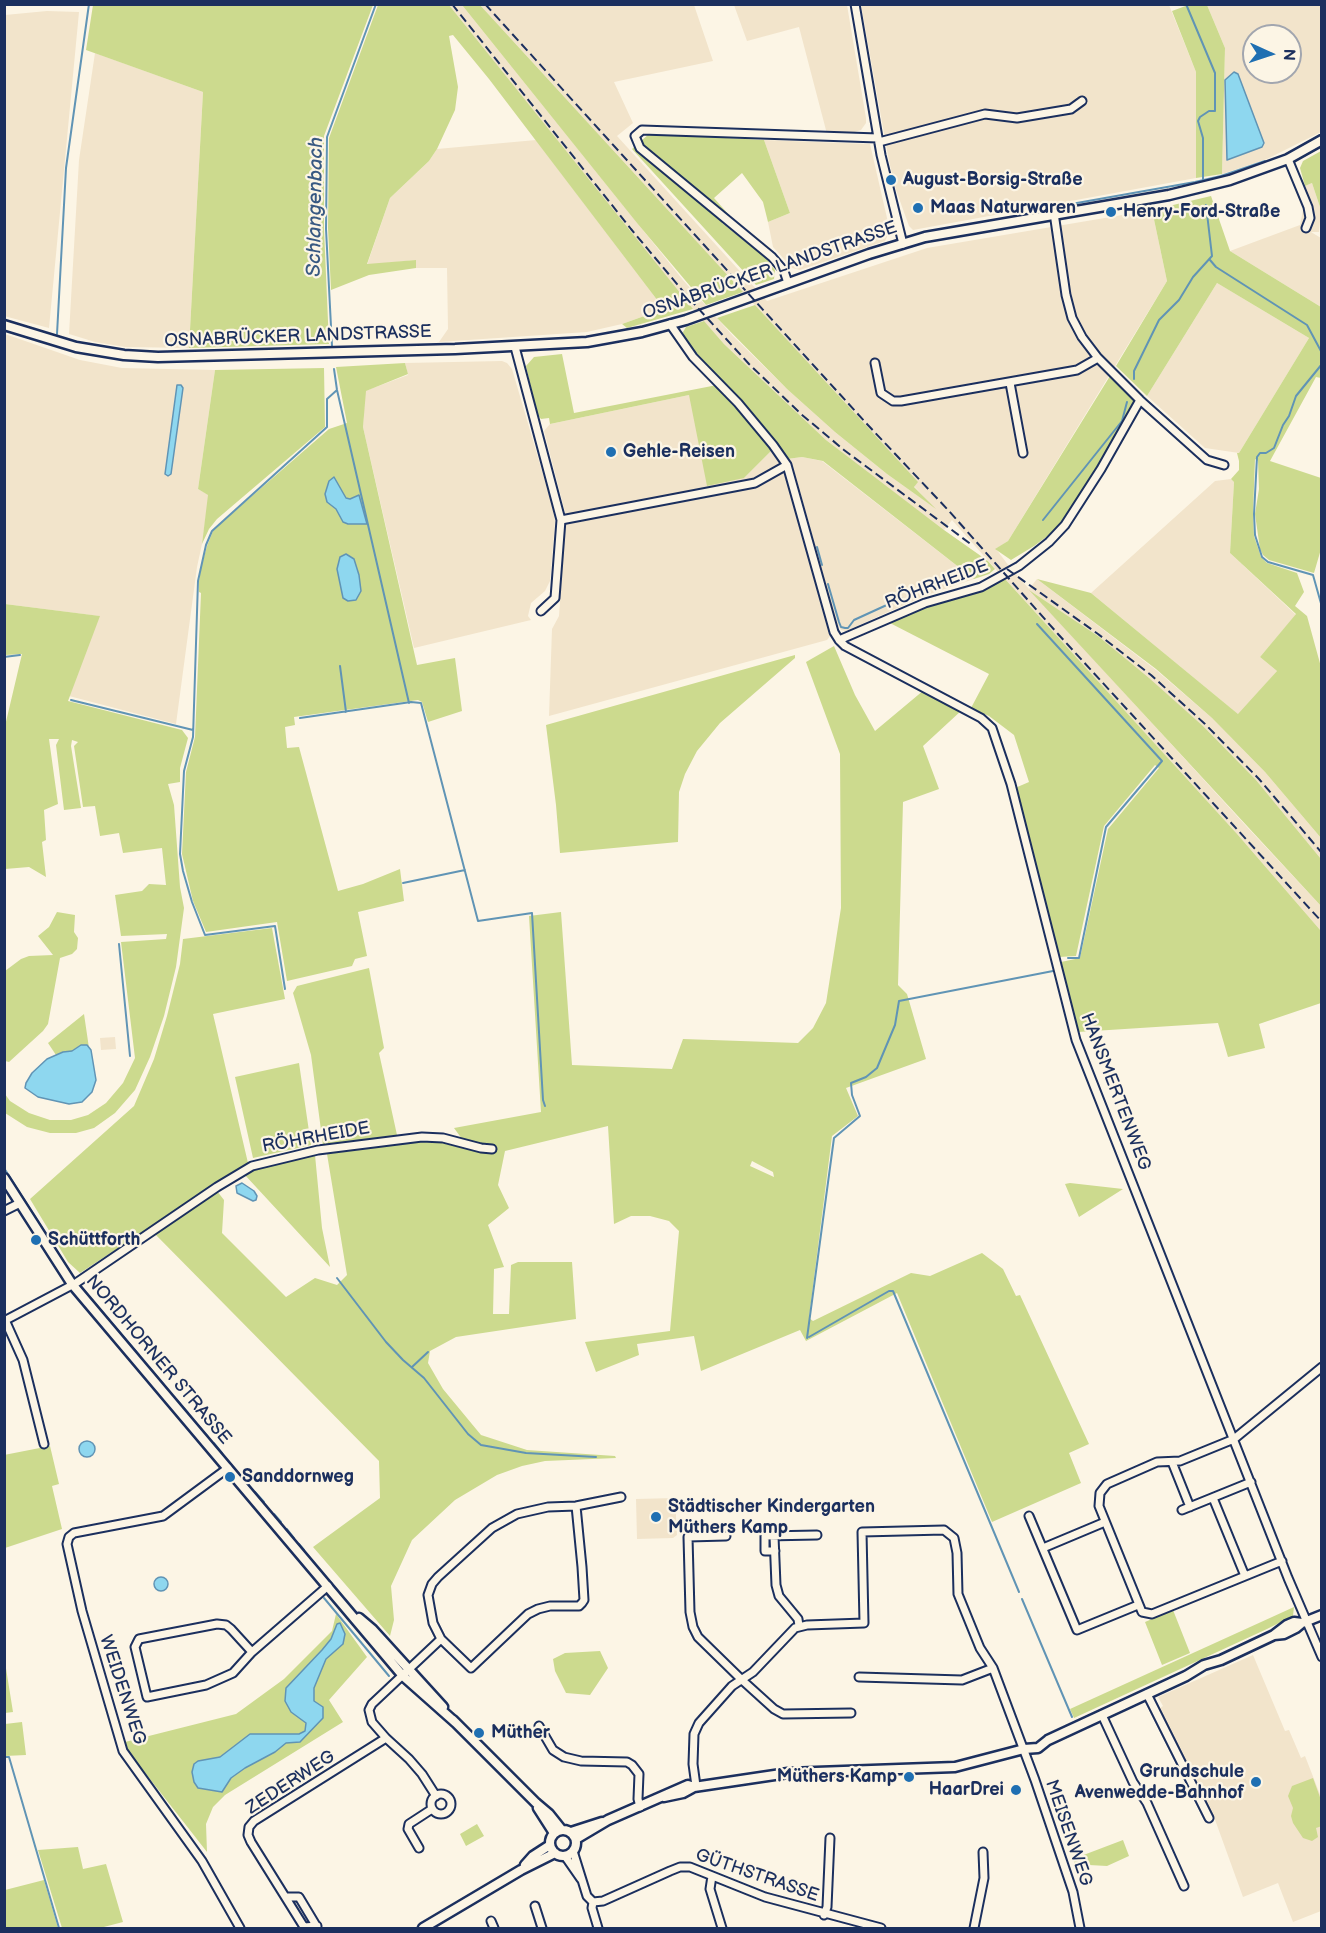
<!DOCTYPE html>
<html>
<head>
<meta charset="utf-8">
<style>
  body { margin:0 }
  #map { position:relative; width:1326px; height:1933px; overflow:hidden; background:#fcf5e5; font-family:"Balsamiq Sans",sans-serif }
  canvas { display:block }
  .frame { position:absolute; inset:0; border:6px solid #1b2f5e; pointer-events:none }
  .north { position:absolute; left:1242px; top:24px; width:60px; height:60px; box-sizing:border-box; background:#fcf5e5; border:2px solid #a2a6af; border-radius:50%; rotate:93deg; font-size:16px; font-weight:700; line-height:24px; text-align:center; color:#1b2f5e }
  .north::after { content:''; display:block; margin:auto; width:21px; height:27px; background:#1f6fb2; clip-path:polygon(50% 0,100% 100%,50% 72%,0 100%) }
</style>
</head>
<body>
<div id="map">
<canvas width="1326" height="1933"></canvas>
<div class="frame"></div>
<div class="north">N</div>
</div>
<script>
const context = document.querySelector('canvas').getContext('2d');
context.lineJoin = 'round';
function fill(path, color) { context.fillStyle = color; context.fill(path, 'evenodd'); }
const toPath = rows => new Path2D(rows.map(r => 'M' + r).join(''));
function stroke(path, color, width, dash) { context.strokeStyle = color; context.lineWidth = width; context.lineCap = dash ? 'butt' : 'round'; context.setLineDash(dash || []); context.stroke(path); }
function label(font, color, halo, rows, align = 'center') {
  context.font = font + ' "Balsamiq Sans",sans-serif'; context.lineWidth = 4.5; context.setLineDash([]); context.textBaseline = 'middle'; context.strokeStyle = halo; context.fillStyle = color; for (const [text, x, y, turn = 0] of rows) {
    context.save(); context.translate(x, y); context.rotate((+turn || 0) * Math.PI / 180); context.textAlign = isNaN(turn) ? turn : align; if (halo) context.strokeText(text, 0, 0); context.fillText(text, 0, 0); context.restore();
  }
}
fill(toPath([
  [449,5,462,5,683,280,733,336,787,389,835,432,887,474,932,506,914,486,917,482,480,5,694,5,713,61,614,82,633,123,617,136,767,301,927,248,1152,210,1167,281,1008,541,996,549,1009,566,999,573,952,520,944,530,880,482,826,440,724,344,684,299],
  [734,5,847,5,866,118,866,123,861,130,848,134,827,134,799,27,747,41],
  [861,5,1169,5,1196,72,1196,178,913,230,909,226,896,190,889,161],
  [1207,5,1321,5,1321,132,1267,159,1222,174,1225,48],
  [1254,36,1290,36,1290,72,1254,72],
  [47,11,79,12,49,328,4,316,5,15],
  [95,53,203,92,189,348,125,347,95,342,69,334,79,160],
  [536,140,664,309,622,324,587,332,439,342,448,329,447,268,416,268,416,260,367,265,390,198,429,161,437,149],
  [764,140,870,144,890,231,885,241,800,270,792,268,773,247,768,222,790,213],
  [1312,183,1321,210,1319,232,1311,232,1321,238,1321,307,1230,251,1300,225,1303,210,1295,190],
  [1217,283,1309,338,1239,453,1205,448,1147,396],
  [5,334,80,360,122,368,215,370,198,489,209,495,202,544,197,567,176,724,69,696,99,616,5,604],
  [502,361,507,363,512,369,552,505,555,521,550,581,545,591,531,603,528,616,531,620,414,648,363,427,365,391,408,375,405,363],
  [689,395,744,478,771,451,783,468,791,487,831,635,827,640,549,716,552,629,559,616,565,529,565,512,544,431,550,424],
  [802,457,822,461,974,579,924,596,846,631,841,630,837,624,793,467,787,459],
  [1231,479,1234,482,1230,553,1296,615,1260,657,1277,671,1239,715,1091,593,1215,481],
  [1015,573,1029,589,1037,579,1156,670,1212,718,1265,772,1321,838,1321,859,1256,780,1203,726,1098,636,1032,592,1247,827,1321,906,1321,931,1238,835,1005,579],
  [115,1037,116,1049,101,1050,100,1038],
  [675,1498,677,1535,673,1538,637,1539,636,1499],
  [1253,1655,1285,1731,1289,1730,1301,1758,1305,1756,1321,1797,1321,1911,1293,1922,1278,1883,1243,1897,1214,1817,1188,1768,1160,1708,1163,1706,1158,1697]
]), '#f2e4cb');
fill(toPath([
  [1191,4,1207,5,1225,48,1222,174,1196,178,1196,72,1172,11],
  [93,5,373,5,324,136,324,229,329,344,189,348,203,92,86,50],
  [378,5,449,5,693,309,627,328,622,324,664,309,489,79,453,35,449,36,458,87,455,110,437,149,429,161,390,198,367,264,416,260,416,268,369,275,331,290,328,228,329,138],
  [462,5,480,5,743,292,706,305,637,223],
  [649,134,764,140,790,213,768,222,763,202,742,173,714,198,729,215,722,223,766,258,775,270,774,279,756,285,632,149],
  [1321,151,1321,210,1312,183,1305,186,1300,168,1303,161],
  [1211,196,1230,251,1321,307,1321,378,1316,377,1270,461,1321,478,1321,549,1314,573,1269,560,1263,555,1260,549,1255,514,1259,489,1258,461,1255,459,1253,513,1254,536,1261,557,1267,563,1297,573,1304,592,1295,606,1307,616,1321,667,1321,838,1265,772,1212,718,1156,669,1037,579,1091,593,1238,714,1277,671,1260,657,1296,614,1230,553,1234,482,1231,479,1239,470,1239,461,1237,453,1239,453,1309,338,1217,283,1147,396,1116,366,1167,281,1152,210],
  [755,305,918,482,914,487,936,509,887,474,835,432,787,389,717,318],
  [704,321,724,344,826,440,944,530,988,561,995,569,989,574,974,579,823,461,802,457,787,459,778,445,684,339,683,332,686,327],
  [562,354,574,413,717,385,758,432,771,451,744,478,707,486,689,395,550,424,549,418,541,419,537,414,526,366,534,357],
  [405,363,408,374,366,391,363,427,417,665,455,658,462,711,428,722,422,702,418,700,294,717,295,725,285,727,287,748,299,747,338,891,363,884,400,869,404,901,358,912,367,956,355,959,352,966,287,981,277,922,206,932,193,901,182,854,186,772,195,737,201,593,199,592,199,581,201,568,207,546,213,531,221,523,329,429,347,423,336,367],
  [324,368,325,427,217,519,209,529,202,544,208,495,198,489,215,370],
  [1110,376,1137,403,1061,526,1034,546,1011,560,995,549,1008,541],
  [1005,579,1238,835,1321,931,1321,1003,1259,1024,1265,1048,1228,1057,1218,1023,1078,1032,1061,962,1080,958,1108,829,1159,768,1155,765,1104,826,1076,956,1059,957,1015,788,1029,782,1014,735,989,716,971,708,989,674,888,622,925,606,983,591],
  [1029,590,1098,636,1149,678,1203,726,1256,780,1321,859,1321,906],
  [5,604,100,616,68,701,182,730,188,738,180,768,180,782,168,784,174,805,180,887,184,908,176,967,164,1016,150,1057,135,1090,115,1113,94,1128,76,1133,50,1133,27,1127,5,1113,5,1094,10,1101,29,1113,50,1120,71,1120,88,1115,106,1103,123,1083,135,1058,121,942,166,939,167,934,121,936,115,895,142,891,149,884,166,885,162,848,123,853,119,833,100,836,95,806,83,807,74,746,78,742,72,740,71,746,81,808,64,810,56,745,59,739,49,739,58,804,44,810,46,840,42,842,46,877,29,867,5,869,5,726,22,654,5,655],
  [834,646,855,695,875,731,924,690,962,710,923,746,939,789,903,802,898,985,907,994,926,1059,846,1088,858,1116,832,1136,809,1318,813,1321,911,1273,930,1276,982,1253,1003,1269,1016,1296,1020,1295,1089,1444,1069,1453,1081,1483,992,1522,897,1293,806,1341,800,1330,701,1371,694,1336,637,1344,639,1355,596,1372,585,1342,670,1331,679,1231,669,1221,650,1216,631,1216,614,1224,608,1126,505,1151,498,1185,509,1208,488,1225,504,1267,494,1269,493,1314,509,1314,511,1265,518,1262,572,1262,576,1319,456,1337,430,1351,428,1363,443,1389,481,1435,527,1450,615,1456,616,1458,545,1461,522,1466,497,1475,455,1500,412,1540,391,1586,394,1620,390,1636,313,1547,380,1498,379,1461,154,1233,217,1191,224,1200,222,1233,286,1297,315,1278,337,1285,347,1275,327,1154,421,1142,442,1143,470,1150,454,1128,541,1112,529,916,561,912,572,1065,672,1069,683,1039,798,1043,813,1028,826,1003,841,908,840,754,806,662],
  [752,1161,773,1172,774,1177,750,1166],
  [795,655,795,658,720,723,697,751,685,774,679,792,678,842,560,853,556,805,546,725],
  [57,912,75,915,74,932,78,938,77,949,72,954,60,958,48,1024,43,1031,9,1062,5,1061,5,971,21,959,29,956,53,955,38,936,49,927],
  [272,928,285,999,213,1014,248,1163,80,1273,68,1262,30,1199,134,1106,154,1059,167,1016,180,964,183,939],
  [369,968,384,1048,379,1053,397,1135,323,1145,311,1055,293,993,297,986],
  [84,1014,89,1048,87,1045,81,1045,72,1051,56,1055,48,1043],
  [299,1063,311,1145,253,1158,235,1077],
  [315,1155,322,1228,330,1267,244,1174,253,1169],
  [1070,1183,1123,1189,1079,1217,1065,1184],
  [50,1446,59,1484,52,1486,62,1529,5,1548,4,1455],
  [1294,1607,1293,1616,1267,1629,1074,1718,1070,1709],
  [1173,1610,1190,1653,1162,1665,1145,1622],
  [336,1614,367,1657,329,1700,343,1722,225,1795,213,1807,206,1824,207,1852,128,1751,125,1742,236,1714,284,1679,332,1631],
  [600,1651,608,1668,590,1695,566,1693,555,1671,553,1659,565,1653],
  [5,1662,13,1712,5,1713,4,1662],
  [22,1722,26,1755,5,1756,5,1724],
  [1313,1778,1321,1800,1322,1826,1316,1828,1318,1837,1312,1841,1303,1838,1293,1823,1291,1816,1293,1808,1288,1796,1292,1786],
  [477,1824,484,1836,466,1846,460,1834],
  [1123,1840,1129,1856,1107,1866,1089,1865,1076,1868,1073,1859],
  [78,1847,83,1869,106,1864,123,1922,100,1928,62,1928,38,1850],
  [44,1880,58,1928,5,1928,5,1890]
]), '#ccda8e');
const water = toPath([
  [1234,72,1238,74,1264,143,1262,147,1227,160,1225,80,1234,72],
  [177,385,181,385,183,388,171,474,168,476,165,474,177,385],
  [334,477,346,498,350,499,359,495,367,524,348,524,343,522,336,509,327,502,325,494,329,481,334,477],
  [346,554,354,559,359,575,361,591,356,600,348,601,343,598,337,569,340,557,346,554],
  [81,1045,87,1045,91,1050,96,1080,92,1092,82,1102,69,1104,38,1097,25,1088,26,1083,32,1073,47,1059,63,1052,72,1051,81,1045],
  [242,1183,254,1191,257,1196,256,1200,253,1201,237,1193,236,1186,242,1183],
  '79 1449a8 8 0 1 1 16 0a8 8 0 1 1-16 0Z',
  '154 1584a7 7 0 1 1 14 0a7 7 0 1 1-14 0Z',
  [340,1623,345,1634,343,1644,326,1659,314,1688,314,1701,323,1707,323,1718,300,1742,286,1743,275,1752,245,1768,231,1778,222,1792,198,1788,194,1782,192,1772,194,1764,198,1761,220,1757,250,1734,299,1734,305,1731,306,1723,291,1712,285,1701,286,1688,322,1650,331,1639,337,1624,340,1623]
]);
fill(water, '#8ed7ef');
stroke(water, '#6094b5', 1.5);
stroke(toPath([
  [1186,4,1215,73,1215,111,1209,111,1200,117,1198,121,1203,138,1203,182],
  [1060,206,1195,182,1221,176,1265,161],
  [1210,260,1216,267,1307,325,1322,353],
  [57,334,66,168,89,4],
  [332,346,326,229,327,137,376,4],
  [1322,364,1296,396,1289,416,1283,425,1274,448,1266,453,1260,453,1257,457,1254,514,1255,535,1262,557,1268,562,1313,575,1322,607],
  [334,369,337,390,409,703],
  [1134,379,1134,371,1159,320,1179,300,1193,277,1212,256,1206,205],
  [1043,520,1122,421,1127,402],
  [817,547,822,565],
  [828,584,839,622,841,627,845,628,848,628,854,620,902,598],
  [1037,624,1162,761,1106,827,1079,958,1068,958],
  [4,657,20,655],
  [340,666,346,712],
  [71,700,193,730],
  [300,718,411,702,421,703,478,921,532,913,543,1100,545,1106],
  [403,883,465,870],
  [119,944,130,1056],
  [285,989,275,926,205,935,192,902,183,871,180,854,184,771,193,737,198,581,206,545,212,531,327,427,327,399,337,390],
  [4,1168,72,1275],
  [337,1278,386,1342,403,1360,424,1378,468,1434,481,1445,526,1453,596,1457],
  [81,1287,139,1355],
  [809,1337,889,1291,893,1291,1019,1592],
  [807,1338,834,1138,860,1116,852,1095,851,1083,866,1077,877,1068,895,1025,899,1001,1053,971],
  [149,1367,168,1390],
  [412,1367,428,1352],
  [174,1397,188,1413],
  [195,1422,208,1437],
  [214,1443,222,1453],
  [255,1492,264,1502],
  [274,1514,281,1522],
  [287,1529,294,1538],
  [299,1544,304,1550],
  [324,1598,389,1676],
  [1022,1599,1072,1717],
  [4,1757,9,1757,59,1928]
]), '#6094b5', 2);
const minor = toPath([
  [855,4,881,155,903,244],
  [879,142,985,114,1017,118,1071,109,1082,101],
  [1288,159,1308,207,1310,218,1306,228],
  [1054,213,1066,295,1072,318,1082,337,1098,358,1140,400,1207,460,1224,465],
  [788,283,784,271,772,257,640,148,635,136,642,130,878,138],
  [670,324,693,357,738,403,773,445,787,465,834,632,839,640,845,646,981,718,992,728,1011,784,1076,1040,1288,1578,1322,1657],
  [515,347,561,520,555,598,541,611],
  [875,363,881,393,893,401,901,401,1077,370,1098,358],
  [1010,383,1023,453],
  [561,520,755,483,787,465],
  [839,640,925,603,981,587,1019,566,1049,542,1065,525,1101,469,1140,400],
  [4,1211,20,1203],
  [5,1320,23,1360,44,1444],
  [4,1321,76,1283,217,1187,252,1166,318,1150,422,1137,443,1138,481,1148,492,1149],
  [1172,1462,1190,1507],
  [228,1468,163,1516,74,1533,69,1537,67,1544,82,1611,123,1751,202,1861,240,1928],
  [1213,1498,1245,1576],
  [576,1506,582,1567,584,1600,582,1603,579,1606,550,1606,538,1609,528,1614,471,1668,441,1639,433,1623,428,1595,432,1584,438,1577,492,1528,517,1514,548,1507,576,1506,621,1497],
  [1182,1510,1251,1482],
  [1029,1516,1077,1630,1138,1605],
  [726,1536,688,1537,690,1612,693,1627,698,1637,742,1680,774,1709,783,1714,851,1713],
  [774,1536,776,1585,779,1596,798,1619,799,1626],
  [1043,1548,1105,1522],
  [775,1551,765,1551,765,1536,817,1535],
  [1282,1561,1152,1614,1142,1612,1099,1506,1100,1493,1107,1484,1157,1462,1180,1461,1234,1439,1322,1367],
  [252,1652,231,1629,226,1625,217,1624,139,1639,135,1647,147,1697,206,1685,233,1673,252,1652,328,1586],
  [859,1677,962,1680,993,1668],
  [1147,1694,1209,1818],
  [1102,1715,1133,1782,1147,1803,1184,1886],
  [539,1726,553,1750,564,1757,581,1761,627,1762,632,1765,639,1774,638,1799,640,1807],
  [696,1786,693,1764,694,1734,699,1723,732,1686,753,1672,795,1628,807,1625,864,1623,862,1532,944,1530,954,1538,957,1553,958,1594,980,1648,993,1668,1035,1780,1073,1892,1080,1928],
  '431 1804a10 10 0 1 1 20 0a10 10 0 1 1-20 0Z',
  [436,1796,422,1774,409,1759,386,1738,372,1722,369,1710,372,1704,441,1639],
  [419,1848,408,1829,409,1824,432,1809],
  [573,1851,587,1896,593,1902,592,1908,598,1928],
  [565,1856,581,1879],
  [712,1876,710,1889,722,1928],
  [286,1897,299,1897,317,1927],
  [593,1902,603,1901,670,1871,680,1867,690,1867,765,1897,881,1928],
  [535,1906,542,1928],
  [824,1915,827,1907,830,1838],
  [491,1921,494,1928],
  [317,1926,304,1927,251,1842,248,1835,249,1827,254,1821,386,1738],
  [974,1928,984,1878,983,1852]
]);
const tertiary = toPath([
  [4,325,76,347,124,355,158,357,455,349,587,342,642,332,686,320,869,254,925,237,1169,195,1230,180,1288,159,1322,140],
  [4,1178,72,1284,403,1676,456,1723],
  [359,1618,372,1629,443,1707],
  [1274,1635,1287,1625,1294,1622,1302,1623],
  [453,1720,536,1803,549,1814,561,1829],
  [664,1797,683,1793,694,1787],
  [538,1808,554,1833],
  '550 1843a13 13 0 1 1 26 0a13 13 0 1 1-26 0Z',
  [571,1832,602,1822],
  [576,1839,608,1820,688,1785,694,1787,788,1773,955,1767,1024,1749,1038,1748,1048,1740,1186,1676,1204,1665,1221,1660,1274,1635,1284,1634,1296,1628,1302,1623,1322,1615],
  [525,1865,533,1856,550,1845],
  [423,1928,521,1870,555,1853]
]);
stroke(minor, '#1b2f5e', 11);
stroke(tertiary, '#1b2f5e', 13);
stroke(minor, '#fcf5e5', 7);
stroke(tertiary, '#fcf5e5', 8);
stroke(toPath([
  [452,4,631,229,687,296,749,364,801,414,844,450,972,545],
  [485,4,866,423,949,511,1058,634,1322,922],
  [1007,569,1098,634,1151,675,1205,724,1259,779,1322,853]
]), '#1b2f5e', 2, [9, 4.5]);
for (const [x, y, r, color] of [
  [891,180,6,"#1f6fb2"],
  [918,208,6,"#1f6fb2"],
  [1111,212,6,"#1f6fb2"],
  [611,452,6,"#1f6fb2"],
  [36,1240,6,"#1f6fb2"],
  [230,1477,6,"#1f6fb2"],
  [656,1517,6,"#1f6fb2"],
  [479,1733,6,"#1f6fb2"],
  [909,1777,6,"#1f6fb2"],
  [1256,1782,6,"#1f6fb2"],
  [1016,1790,6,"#1f6fb2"]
]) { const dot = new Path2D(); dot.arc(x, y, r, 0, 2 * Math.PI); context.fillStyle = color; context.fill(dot); stroke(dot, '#fcf5e5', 2); }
label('bold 18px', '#1b2f5e', '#fcf5e5', [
  ["August-Borsig-Straße",903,180],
  ["Maas Naturwaren",930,208],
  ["Henry-Ford-Straße",1123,212],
  ["Gehle-Reisen",623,452],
  ["Schüttforth",48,1240],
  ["Sanddornweg",242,1477],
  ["Städtischer Kindergarten",668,1507],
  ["Müthers Kamp",668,1528],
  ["Müther",491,1733],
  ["Grundschule",1244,1772,"right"],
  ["Avenwedde-Bahnhof",1244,1793,"right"],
  ["Müthers Kamp",897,1777,"right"],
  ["HaarDrei",1004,1790,"right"]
], 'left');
label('18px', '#1b2f5e', '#fcf5e5', [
  ["OSNABRÜCKER LANDSTRASSE",770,271,-19],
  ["OSNABRÜCKER LANDSTRASSE",298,337,-2],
  ["RÖHRHEIDE",937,585,-21],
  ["HANSMERTENWEG",1115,1092,69],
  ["RÖHRHEIDE",316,1138,-10],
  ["NORDHORNER STRASSE",158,1360,50],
  ["WEIDENWEG",122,1690,72],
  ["ZEDERWEG",291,1783,-33],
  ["MEISENWEG",1068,1833,71],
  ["GÜTHSTRASSE",757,1876,19]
]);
label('italic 20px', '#385982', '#fcf5e5', [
  ["Schlangenbach",316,207,-89]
]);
</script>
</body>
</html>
